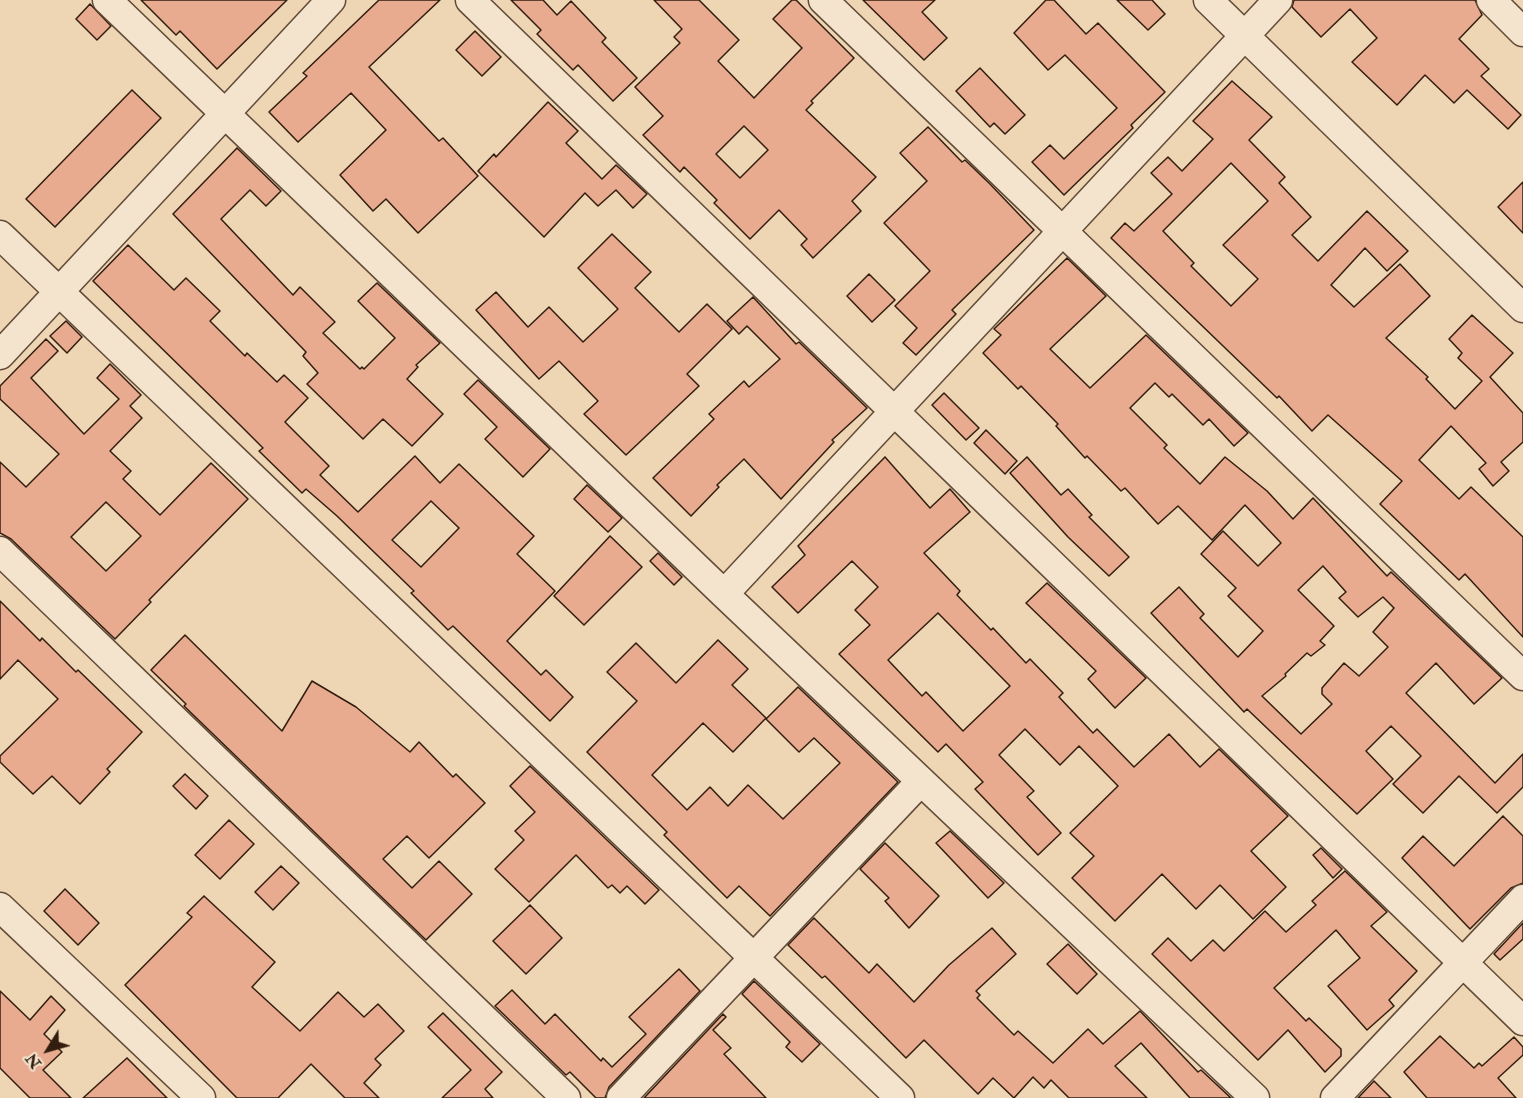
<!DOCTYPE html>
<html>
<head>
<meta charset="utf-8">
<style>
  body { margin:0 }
  #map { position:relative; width:1523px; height:1098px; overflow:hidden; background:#eed6b4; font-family:"IM FELL Double Pica",serif }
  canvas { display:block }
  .north { position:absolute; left:18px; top:1020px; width:60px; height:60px; -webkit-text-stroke:4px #f4e4ce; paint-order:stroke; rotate:233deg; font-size:16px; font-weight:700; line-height:24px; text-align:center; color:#321d0e }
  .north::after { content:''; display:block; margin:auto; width:21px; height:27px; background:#321d0e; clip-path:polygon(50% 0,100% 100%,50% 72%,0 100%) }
</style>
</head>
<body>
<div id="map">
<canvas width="1523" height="1098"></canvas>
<div class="north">N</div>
</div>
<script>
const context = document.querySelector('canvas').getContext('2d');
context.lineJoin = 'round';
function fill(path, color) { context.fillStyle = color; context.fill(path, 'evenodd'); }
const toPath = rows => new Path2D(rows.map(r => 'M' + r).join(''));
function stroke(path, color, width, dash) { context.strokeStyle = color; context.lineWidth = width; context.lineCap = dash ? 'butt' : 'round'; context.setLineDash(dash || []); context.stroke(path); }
const building = toPath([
  [141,0,287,0,217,69,180,31,176,35,141,0],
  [379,0,440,0,369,67,439,141,443,138,478,176,418,233,386,199,373,211,340,175,386,130,351,93,298,142,269,112,307,76,303,73,379,0],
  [511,0,543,0,557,15,571,1,606,38,602,42,637,78,613,101,578,65,573,70,537,34,541,30,511,0],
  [654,0,699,0,739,40,718,61,754,98,802,48,773,19,792,0,796,0,854,58,811,101,813,103,806,110,876,177,852,201,861,211,813,258,801,245,807,239,779,210,750,239,714,203,717,200,684,167,680,172,643,135,663,116,635,87,680,43,674,37,682,29,654,0],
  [744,126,768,150,740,178,716,154,744,126],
  [863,0,935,0,922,12,947,38,924,60,863,0],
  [1046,0,1054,0,1086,34,1098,23,1165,92,1131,125,1133,128,1064,195,1032,162,1050,145,1064,159,1117,108,1065,55,1048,70,1014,33,1046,0],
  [1117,0,1152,0,1165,14,1148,30,1117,0],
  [1294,0,1475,0,1482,15,1459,39,1489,69,1481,76,1521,115,1508,129,1467,90,1454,103,1425,75,1397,105,1352,62,1377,38,1350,9,1321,37,1292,7,1294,0],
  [90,4,111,26,97,40,76,19,90,4],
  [475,31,501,57,482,76,456,50,475,31],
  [980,68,1025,115,1005,134,994,123,990,127,956,91,980,68],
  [1232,81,1272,117,1249,140,1285,177,1279,183,1311,217,1292,235,1318,261,1367,211,1408,251,1387,271,1365,248,1331,285,1354,307,1400,264,1430,296,1386,338,1428,377,1426,379,1455,409,1482,381,1458,358,1462,353,1449,339,1472,315,1513,353,1490,377,1523,413,1523,442,1501,462,1509,471,1493,486,1479,469,1486,463,1451,426,1419,460,1459,499,1471,487,1523,537,1523,637,1465,574,1459,580,1380,504,1402,481,1328,415,1312,431,1279,396,1277,398,1111,238,1125,223,1134,231,1172,194,1151,173,1168,157,1182,171,1213,139,1193,121,1232,81],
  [1231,163,1268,201,1223,245,1258,279,1231,306,1191,266,1194,263,1163,231,1231,163],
  [132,90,161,118,55,227,26,199,132,90],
  [548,102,578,131,566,143,602,179,616,165,647,194,633,208,616,190,598,206,585,193,544,237,478,171,494,154,496,157,548,102],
  [928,127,962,162,965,160,990,184,1034,230,952,310,956,314,916,355,903,343,917,328,895,306,930,271,884,223,927,181,900,153,928,127],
  [237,148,281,191,266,206,250,190,221,219,293,295,300,287,335,322,323,333,360,369,362,367,364,369,395,338,358,301,377,283,440,343,416,365,418,367,407,379,443,414,412,446,383,419,363,439,307,384,318,373,303,356,306,352,173,214,237,148],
  [1523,182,1523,233,1498,207,1523,182],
  [612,234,651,272,635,288,679,332,707,304,732,329,687,374,699,386,626,455,584,414,598,401,559,361,539,379,476,310,496,292,528,327,549,307,583,342,618,309,578,268,612,234],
  [128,245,174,290,186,278,220,311,210,321,245,356,247,353,277,382,284,375,308,398,285,422,329,466,320,475,358,512,415,456,440,483,459,464,534,536,517,554,555,591,507,641,541,675,546,670,573,697,550,721,453,626,448,630,411,593,414,591,337,516,306,489,302,493,259,451,263,448,241,426,93,281,128,245],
  [431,501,459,528,421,567,392,540,431,501],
  [1067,258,1106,296,1050,349,1090,388,1146,335,1248,433,1234,446,1209,419,1203,425,1172,394,1169,397,1155,383,1130,408,1167,445,1164,448,1200,484,1225,457,1267,491,1293,519,1313,498,1387,576,1391,572,1502,678,1474,704,1436,663,1406,693,1495,783,1523,754,1523,787,1497,813,1459,776,1423,813,1393,784,1421,756,1391,726,1366,751,1393,779,1357,814,1247,709,1244,712,1151,613,1179,587,1204,614,1200,618,1238,657,1263,631,1228,596,1236,588,1201,554,1223,531,1258,566,1281,543,1245,505,1212,540,1178,506,1158,524,1125,488,1121,491,1087,456,1085,458,1056,426,1058,424,1021,386,1018,389,983,353,1001,335,994,329,1067,258],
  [1323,566,1346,592,1339,598,1358,617,1383,597,1394,608,1373,632,1388,647,1359,676,1344,663,1322,688,1322,694,1332,704,1301,734,1262,696,1286,676,1285,674,1307,653,1311,656,1325,645,1320,641,1334,626,1298,590,1323,566],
  [869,274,895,300,872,322,847,296,869,274],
  [753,297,796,344,799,342,867,408,832,440,834,442,781,499,744,459,717,485,719,487,691,516,653,478,714,419,709,414,744,381,749,387,780,359,747,326,739,334,727,321,753,297],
  [66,321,82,337,67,353,50,336,66,321],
  [46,339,58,351,31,378,84,434,119,399,97,378,110,364,141,395,130,406,142,418,110,451,131,471,123,479,160,515,211,463,248,499,149,600,151,602,115,639,11,539,0,533,0,462,26,487,59,454,0,399,0,386,46,339],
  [106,502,141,536,106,571,71,537,106,502],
  [478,380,550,449,523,477,485,439,497,427,464,394,478,380],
  [944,393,979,428,966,440,932,405,944,393],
  [986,430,1017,461,1005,474,974,443,986,430],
  [885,457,930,508,950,489,970,512,924,553,960,591,957,595,991,630,993,628,1026,663,1030,659,1063,693,1059,697,1093,733,1097,729,1134,767,1169,734,1200,767,1219,749,1288,816,1251,851,1286,887,1253,919,1220,885,1196,909,1162,874,1115,921,1072,878,1094,856,1070,833,1118,786,1079,746,1060,765,1025,729,999,755,1034,791,1027,797,1061,833,1038,855,975,789,983,782,946,744,938,752,839,654,870,625,855,610,878,587,852,561,798,613,772,587,805,555,798,546,885,457],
  [938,613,1010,686,963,731,926,692,922,696,888,660,938,613],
  [1027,457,1061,495,1068,489,1092,515,1089,517,1129,557,1109,576,1068,537,1010,473,1027,457],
  [587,485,622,518,608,532,574,499,587,485],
  [610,536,642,567,584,625,554,596,610,536],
  [658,553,682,577,674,585,650,561,658,553],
  [1047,583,1146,678,1115,708,1088,679,1096,671,1026,603,1047,583],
  [0,601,40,641,42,638,76,672,78,670,142,732,107,769,110,772,80,804,52,776,33,794,0,762,0,756,58,699,18,660,0,679,0,601],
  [185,635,282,731,312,681,356,707,410,752,419,742,453,777,456,774,485,803,429,858,407,836,383,859,412,888,439,861,472,894,426,940,184,706,186,704,151,670,185,635],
  [718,640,748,669,732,685,766,718,733,752,703,723,652,775,687,810,710,787,728,806,748,785,783,819,840,763,814,738,799,752,766,719,798,687,898,782,770,916,739,886,727,898,664,835,667,832,587,752,637,701,607,672,636,643,676,683,718,640],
  [530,766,659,890,645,904,627,886,620,893,612,885,608,888,576,855,529,902,495,869,524,840,515,831,535,812,510,786,530,766],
  [185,774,208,796,196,809,173,786,185,774],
  [1503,816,1523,836,1523,883,1511,888,1470,929,1402,858,1423,836,1454,866,1503,816],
  [229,820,254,844,220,879,195,855,229,820],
  [950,831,1004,883,988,898,936,843,950,831],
  [885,843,939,896,909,928,885,901,889,898,860,869,885,843],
  [1321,848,1342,869,1333,878,1313,855,1321,848],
  [281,866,299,883,273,910,255,892,281,866],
  [1345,871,1387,912,1371,926,1417,971,1389,1000,1394,1006,1367,1030,1328,986,1360,958,1336,930,1274,988,1306,1021,1309,1018,1341,1049,1341,1056,1325,1072,1288,1030,1258,1060,1152,954,1168,938,1191,961,1213,940,1224,951,1265,911,1286,932,1316,905,1312,901,1345,871],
  [65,889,99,923,78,945,44,911,65,889],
  [204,896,275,962,252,987,300,1031,338,992,364,1017,378,1004,404,1031,375,1059,381,1065,364,1083,379,1098,345,1098,311,1064,278,1098,237,1098,125,985,192,917,187,913,204,896],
  [530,905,562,938,526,974,493,941,530,905],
  [814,918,869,973,877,964,914,1002,949,965,992,928,1016,954,976,991,980,995,977,998,1014,1035,1018,1031,1053,1063,1088,1029,1103,1044,1140,1011,1198,1072,1201,1070,1231,1098,1190,1098,1141,1043,1115,1066,1147,1098,1069,1098,1051,1080,1044,1088,1033,1077,1014,1098,993,1078,978,1094,924,1040,906,1058,825,976,822,978,788,945,814,918],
  [1523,923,1523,939,1500,960,1494,954,1523,923],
  [1068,944,1097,974,1077,994,1047,964,1068,944],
  [679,969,700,991,609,1087,605,1098,596,1098,570,1072,566,1075,495,1006,512,990,545,1024,555,1014,601,1061,603,1058,612,1067,646,1034,629,1017,679,969],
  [754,981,820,1044,802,1062,786,1047,790,1042,742,994,754,981],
  [0,991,30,1020,51,996,65,1010,44,1034,62,1052,43,1070,71,1098,30,1098,0,1068,0,991],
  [443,1013,502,1072,485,1089,493,1098,442,1098,471,1070,428,1027,443,1013],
  [723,1014,726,1017,713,1030,731,1048,724,1054,766,1098,644,1098,723,1014],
  [1440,1036,1474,1068,1479,1063,1482,1066,1514,1037,1523,1047,1523,1055,1498,1078,1516,1098,1427,1098,1404,1072,1440,1036],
  [127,1058,167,1098,83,1098,127,1058],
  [1374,1081,1391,1098,1358,1098,1374,1081]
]);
fill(building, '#e8ab8f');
stroke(building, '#321d0e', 1.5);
const minor = toPath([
  [107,0,724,594,1255,1098],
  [470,0,1523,1021],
  [823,0,1523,676],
  [1208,0,1523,308],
  [1491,0,1523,32],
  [0,235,900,1098],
  [0,355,331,0],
  [0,551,566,1098],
  [724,594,1278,0],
  [0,907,201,1098],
  [621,1098,921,781],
  [1335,1098,1523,899]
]);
stroke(minor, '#614b38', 31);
stroke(minor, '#f4e4ce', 28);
</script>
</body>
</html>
